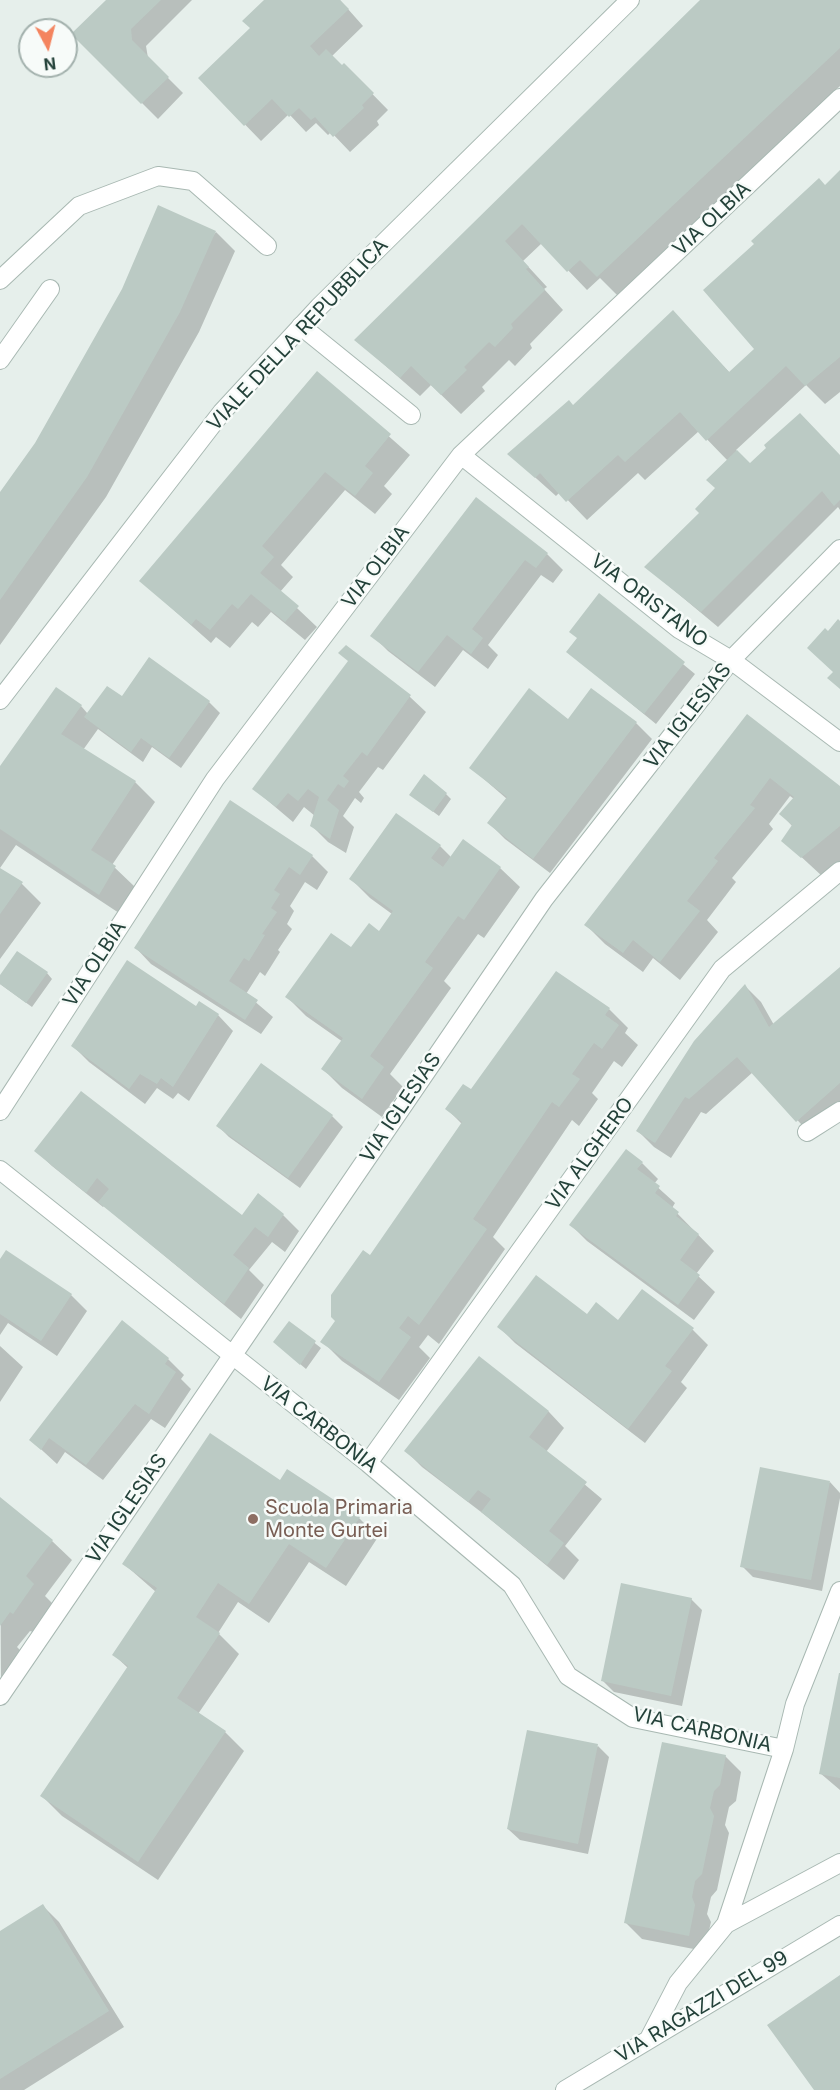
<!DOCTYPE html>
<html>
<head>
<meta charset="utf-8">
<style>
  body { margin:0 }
  #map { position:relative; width:840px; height:2090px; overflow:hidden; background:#e6efeb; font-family:Inter,sans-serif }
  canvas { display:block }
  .north { position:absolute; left:18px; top:18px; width:60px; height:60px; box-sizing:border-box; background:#f7fbf9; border:2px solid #a3b1ad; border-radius:50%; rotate:173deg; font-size:16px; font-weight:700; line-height:24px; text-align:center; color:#24423a }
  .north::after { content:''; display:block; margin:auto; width:21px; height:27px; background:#f4845f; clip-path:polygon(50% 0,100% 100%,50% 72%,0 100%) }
</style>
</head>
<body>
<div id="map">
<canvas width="840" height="2090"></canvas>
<div class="north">N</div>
</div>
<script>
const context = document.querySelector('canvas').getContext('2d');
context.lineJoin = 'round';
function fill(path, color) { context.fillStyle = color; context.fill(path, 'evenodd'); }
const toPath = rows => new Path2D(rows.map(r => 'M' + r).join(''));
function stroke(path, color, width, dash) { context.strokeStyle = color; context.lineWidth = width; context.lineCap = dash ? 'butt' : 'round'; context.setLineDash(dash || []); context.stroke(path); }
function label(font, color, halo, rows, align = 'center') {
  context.font = font + ' Inter,sans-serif'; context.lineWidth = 5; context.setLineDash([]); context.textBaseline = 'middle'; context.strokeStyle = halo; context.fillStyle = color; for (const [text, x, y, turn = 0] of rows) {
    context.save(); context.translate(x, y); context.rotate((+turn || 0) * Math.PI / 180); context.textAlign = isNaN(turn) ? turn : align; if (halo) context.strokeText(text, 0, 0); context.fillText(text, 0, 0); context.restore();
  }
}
fill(toPath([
  [108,0,192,0,146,46,148,58,183,93,158,119,73,34],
  [266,0,340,0,363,26,332,56,342,67,344,65,388,110,377,121,379,125,350,152,331,132,328,135,316,123,306,132,289,114,261,141,200,78,252,28],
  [702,0,840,0,840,86,617,295,600,278,587,290,542,243,523,261,547,287,544,289,563,310,530,344,532,348,515,366,509,360,482,387,485,391,461,414,431,385,420,396,356,340],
  [840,173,840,392,825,404,806,385,736,450,750,465,840,456,840,510,838,507,718,627,646,567,701,513,717,488,728,461,699,431,645,480,638,473,587,520,560,492,556,496,509,454,574,406,692,332,730,373,756,349,825,187],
  [216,232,235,251,199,332,106,497,0,645,0,495],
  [317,373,410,455,384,486,392,494,375,514,345,490,281,565,293,577,280,592,317,627,305,640,271,612,258,627,252,622,230,648,216,637,211,643,141,581],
  [476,499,547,554,563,570,553,583,541,575,488,645,498,655,488,669,463,650,435,687,388,651,372,635],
  [599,595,695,674,656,724,568,652,578,639],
  [346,647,410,697,426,712,383,770,378,767,359,792,364,798,361,803,355,798,343,816,354,827,346,853,328,842,312,826,315,816,304,807,293,822,254,789,349,661],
  [592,690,636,723,652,739,550,873,505,839,489,823,507,799,471,768,568,721],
  [122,698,209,702,220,713,181,768,152,747,143,762,98,729,83,750,135,782,155,802,112,865,135,887,119,913,16,845,0,868,0,769,81,706,88,714],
  [747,716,840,788,840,861,822,876,783,840,793,827,781,814,794,799,790,796,769,824,773,829,732,878,736,882,707,920,718,932,680,980,653,958,643,972,605,944,586,925],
  [446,794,451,799,439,816,411,795],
  [230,802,312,856,328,872,317,890,305,882,290,906,294,911,287,924,292,929,278,950,280,952,265,976,260,972,246,994,273,1017,261,1034,151,964,136,948],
  [463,841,500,868,520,887,484,938,478,934,444,981,451,988,390,1074,403,1087,382,1117,342,1088,323,1069,343,1042,306,1016,287,997,352,949,380,933,392,914,370,898,351,879,440,846,452,858],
  [0,869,22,884,41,903,0,959],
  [840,969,840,1113,813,1137,753,1072,706,1114,701,1112,671,1158,654,1147,638,1131,745,986,761,1002,774,1025],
  [47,973,52,979,32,1007,0,984,0,978],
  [197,1008,218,1015,233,1031,189,1101,178,1093,173,1099,157,1088,145,1104,89,1062,73,1046],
  [609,1009,628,1028,625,1033,638,1045,622,1067,614,1061,592,1093,598,1099,579,1126,572,1120,493,1237,505,1249,439,1344,428,1335,419,1347,430,1358,399,1400,342,1361,322,1341,337,1321,370,1257,462,1124,447,1109,471,1091],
  [332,1116,343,1127,300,1188,229,1137,218,1126],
  [36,1151,242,1217,283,1215,299,1231,285,1252,272,1242,249,1270,264,1285,241,1319,104,1206,103,1207,52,1166],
  [642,1163,658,1179,654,1184,675,1203,672,1208,714,1251,696,1274,715,1292,694,1320,587,1241,571,1225],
  [0,1261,71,1295,87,1311,57,1356,8,1323,0,1335],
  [587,1316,693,1330,708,1345,681,1382,687,1388,645,1443,515,1343,499,1327],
  [122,1322,168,1359,184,1375,181,1379,191,1389,165,1428,151,1419,103,1480,65,1452,57,1464,31,1440],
  [289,1323,321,1348,306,1369,280,1347],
  [0,1346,23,1367,0,1402],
  [479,1358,549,1412,564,1428,546,1452,602,1499,565,1546,579,1560,564,1580,485,1515,422,1467,406,1451],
  [281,1482,359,1518,378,1537,346,1586,309,1562,269,1623,238,1602,218,1633,239,1654,198,1714,225,1732,244,1751,158,1880,62,1816,42,1796,128,1668,114,1655,156,1592,124,1564],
  [830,1482,840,1493,840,1498,822,1591,753,1577,742,1566],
  [0,1499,52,1541,72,1560,45,1596,53,1604,33,1632,30,1631,17,1647,20,1650,1,1679],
  [691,1599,702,1610,682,1706,614,1692,603,1681],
  [840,1675,840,1790,820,1773],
  [598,1746,609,1757,588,1854,520,1840,508,1829],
  [725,1756,741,1772,736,1801,729,1807,725,1825,729,1833,717,1890,711,1897,707,1914,711,1922,704,1951,642,1939,626,1923],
  [43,1906,59,1922,124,2027,24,2090,0,2090,0,1933]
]), '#0003');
fill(toPath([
  [106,0,161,0,131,29,132,40,169,77,141,104,71,34],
  [264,0,340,0,349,9,310,46,319,56,326,49,342,65,344,63,374,93,362,105,364,108,333,137,315,117,311,120,299,108,289,117,272,99,244,126,198,78,250,28,242,21],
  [700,0,840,0,840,48,597,277,580,260,567,272,522,224,505,241,529,267,526,269,545,290,511,324,513,328,495,347,489,342,464,367,467,370,441,395,411,366,400,378,354,340],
  [840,170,840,357,805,386,786,366,706,441,680,412,625,462,618,455,566,502,540,473,535,478,507,454,569,400,573,405,673,310,729,372,754,349,703,290,754,244,751,241,819,178,825,185],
  [158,205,216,231,180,312,87,477,0,600,0,492,35,443,122,289],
  [317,371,391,434,365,466,373,473,355,496,325,472,262,546,274,557,260,573,299,606,285,622,251,594,238,609,232,604,210,630,196,619,191,625,139,581],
  [800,413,840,455,840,500,834,506,822,491,701,612,644,567,699,513,695,509,715,488,706,480,737,450,750,463,766,448,764,445],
  [476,497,548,553,536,568,525,560,472,629,483,638,471,654,447,635,418,672,370,636],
  [599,593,685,662,644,714,566,652,577,638,569,632],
  [838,619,840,621,840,689,827,678,833,672,807,648,825,628,828,631],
  [346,645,411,695,367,756,362,752,343,776,349,781,344,788,338,784,327,800,339,810,330,839,310,826,319,797,308,789,298,801,288,793,276,807,252,789,348,661,338,653],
  [149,657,210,701,169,758,141,738,131,752,84,717,107,686,122,696],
  [56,687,82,705,61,734,136,781,91,850,116,866,99,895,0,829,0,766],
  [529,688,568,719,591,688,637,722,533,859,487,823,507,797,469,768],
  [747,714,840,786,840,826,801,858,781,841,792,825,779,814,794,797,770,778,750,805,755,808,714,858,718,861,687,901,700,911,660,962,633,940,623,953,584,925],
  [424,774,447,793,433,812,409,795],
  [230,800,313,855,300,875,289,867,274,890,280,894,271,908,277,912,262,934,265,935,249,961,244,958,229,981,258,1000,245,1020,134,948],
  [396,813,441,845,431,858,443,867,463,839,501,867,464,920,458,916,425,962,433,968,370,1056,384,1067,362,1099,321,1069,343,1038,285,997,331,933,351,947,369,923,379,931,393,911,349,879],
  [0,868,23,882,0,914],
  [17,951,48,972,26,1003,0,984,0,975],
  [127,960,196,1006,199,1001,219,1014,173,1087,161,1078,157,1084,140,1074,129,1089,71,1046],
  [840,967,840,1083,796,1122,737,1057,689,1099,685,1097,655,1143,636,1131,694,1041,745,984,769,1027],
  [556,971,610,1008,605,1015,619,1025,602,1049,594,1043,572,1074,580,1079,559,1107,552,1102,473,1219,487,1229,419,1325,408,1316,399,1328,411,1337,379,1382,320,1342,335,1321,331,1317,331,1295,363,1250,370,1255,462,1122,445,1109,463,1084,471,1089],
  [261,1063,333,1115,288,1178,216,1126],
  [81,1091,242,1215,258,1193,284,1214,268,1237,255,1227,233,1255,249,1268,224,1304,98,1202,109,1189,97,1178,86,1193,34,1151],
  [626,1149,643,1162,637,1169,660,1186,655,1193,679,1212,676,1216,699,1234,680,1260,700,1275,678,1305,569,1225],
  [6,1250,72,1294,41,1341,0,1314,0,1259],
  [536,1275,587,1314,596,1302,618,1320,642,1289,694,1328,665,1366,672,1371,628,1429,497,1327],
  [122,1320,169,1358,165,1364,176,1372,149,1414,135,1404,86,1465,49,1438,41,1450,29,1440],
  [289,1321,316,1341,300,1365,273,1342],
  [479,1356,549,1411,529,1437,587,1482,549,1531,564,1543,547,1565,481,1512,491,1499,478,1490,468,1502,404,1451],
  [210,1433,280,1480,287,1469,360,1517,326,1568,289,1544,249,1604,218,1583,196,1617,220,1633,177,1698,226,1731,138,1862,40,1796,128,1666,112,1655,157,1588,122,1564],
  [760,1467,830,1481,811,1580,740,1567],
  [0,1497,53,1540,26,1576,34,1584,13,1614,10,1612,0,1626],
  [621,1583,692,1598,671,1696,601,1681],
  [839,1673,840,1673,840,1778,819,1774],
  [527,1730,598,1744,578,1844,507,1829],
  [662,1742,726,1755,720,1785,714,1791,710,1808,714,1816,702,1874,695,1881,692,1897,695,1905,689,1936,624,1923],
  [43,1904,109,2011,0,2079,0,1931],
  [840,1975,840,2090,814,2090,767,2025]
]), '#bbcac4');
const minor = toPath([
  [0,280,79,206,158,176,193,181,267,246],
  [301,326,411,415],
  [0,360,50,289],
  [461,455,679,629,731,660,840,742],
  [0,1111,215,779,461,455,840,98],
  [807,1132,840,1111],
  [0,1170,368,1463,512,1585,568,1676,633,1718,784,1749],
  [368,1463,722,969,840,871],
  [0,1696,544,899,731,660,840,549],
  [726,1924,840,1863],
  [650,2037,678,1983,726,1924,784,1749,795,1704,840,1591],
  [565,2090,840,1925]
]);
const tertiary = toPath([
  [0,700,222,412,319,307,630,0]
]);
stroke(minor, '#a8b8b2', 20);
stroke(tertiary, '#a8b8b2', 20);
stroke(minor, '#fff', 18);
stroke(tertiary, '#fff', 18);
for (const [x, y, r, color] of [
  [253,1519,6,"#8d6e63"]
]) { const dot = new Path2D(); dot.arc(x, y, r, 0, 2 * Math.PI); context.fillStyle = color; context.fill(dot); stroke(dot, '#f7fbf9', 2); }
label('20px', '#24423a', '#f7fbf9', [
  ["VIA OLBIA",712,219,-43],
  ["VIALE DELLA REPUBBLICA",298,335,-47],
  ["VIA OLBIA",376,567,-53],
  ["VIA ORISTANO",649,601,37],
  ["VIA IGLESIAS",688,716,-52],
  ["VIA OLBIA",95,964,-57],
  ["VIA IGLESIAS",401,1108,-56],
  ["VIA ALGHERO",590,1154,-54],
  ["VIA CARBONIA",319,1425,38],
  ["VIA IGLESIAS",127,1509,-56],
  ["VIA CARBONIA",702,1730,13],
  ["VIA RAGAZZI DEL 99",702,2007,-31]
]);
label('20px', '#785e54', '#f7fbf9', [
  ["Scuola Primaria",265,1508],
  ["Monte Gurtei",265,1531]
], 'left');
</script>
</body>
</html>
